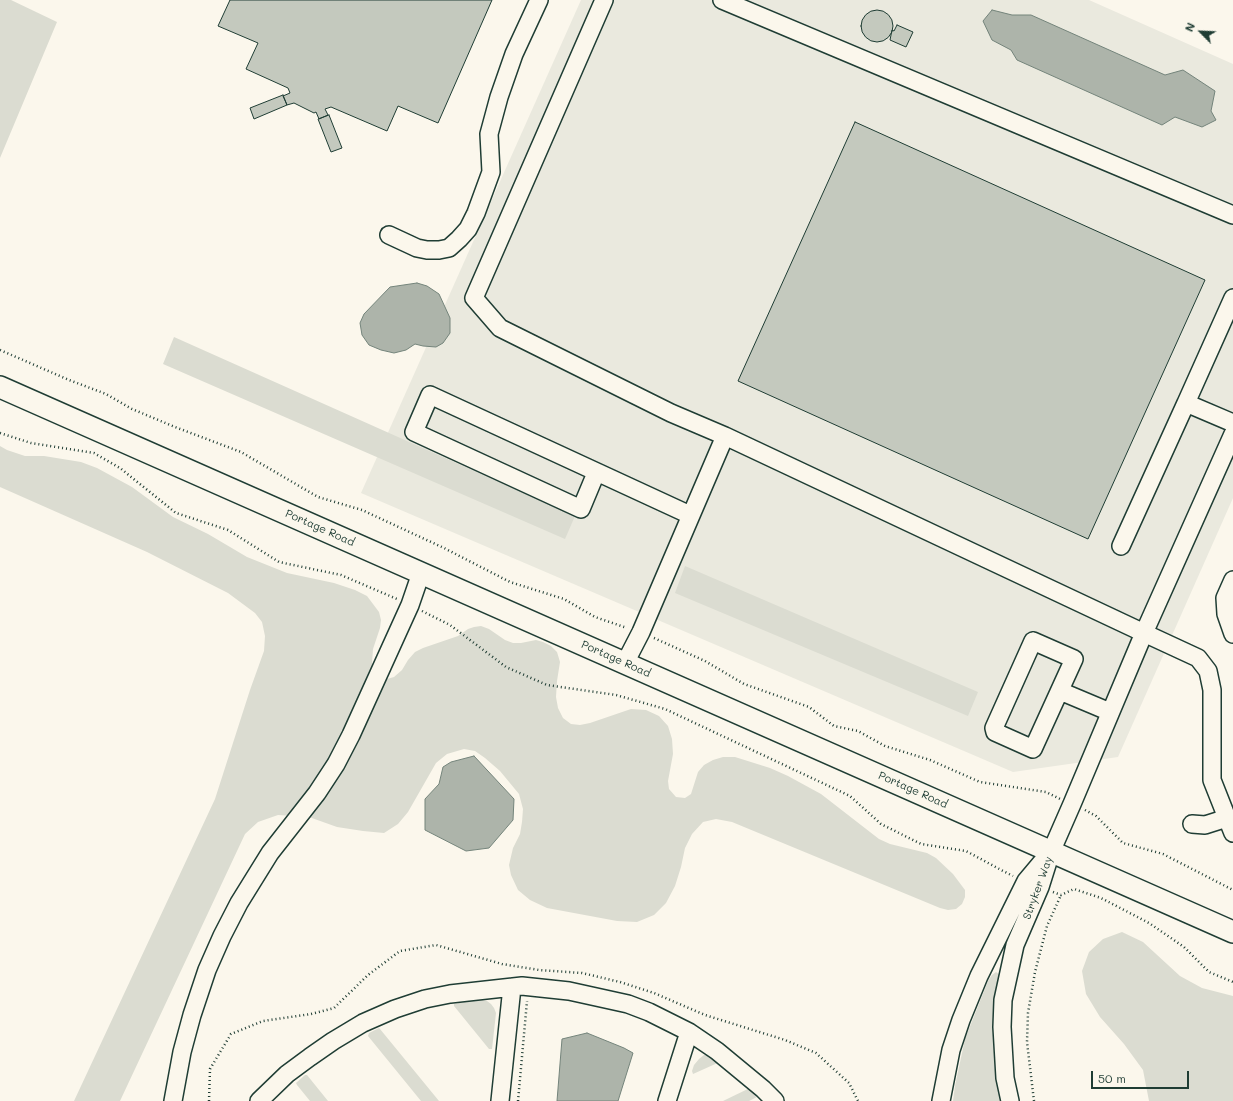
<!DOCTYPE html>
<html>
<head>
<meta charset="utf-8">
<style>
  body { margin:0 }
  #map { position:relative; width:1233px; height:1101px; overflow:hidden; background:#fbf7ec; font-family:Mali,sans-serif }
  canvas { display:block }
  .north { position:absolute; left:1181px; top:12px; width:40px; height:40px; -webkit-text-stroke:3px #fbf7ec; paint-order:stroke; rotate:294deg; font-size:11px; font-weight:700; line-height:16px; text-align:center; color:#1f3d34 }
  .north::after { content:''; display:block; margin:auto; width:14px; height:18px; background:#1f3d34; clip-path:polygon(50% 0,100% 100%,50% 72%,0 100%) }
  .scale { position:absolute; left:1091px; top:1071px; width:98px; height:18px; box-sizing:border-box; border:2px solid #1f3d34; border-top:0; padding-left:5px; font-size:12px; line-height:14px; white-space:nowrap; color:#1f3d34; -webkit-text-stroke:3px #fbf7ec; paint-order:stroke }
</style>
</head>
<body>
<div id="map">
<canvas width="1233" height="1101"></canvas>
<div class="north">N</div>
<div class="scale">50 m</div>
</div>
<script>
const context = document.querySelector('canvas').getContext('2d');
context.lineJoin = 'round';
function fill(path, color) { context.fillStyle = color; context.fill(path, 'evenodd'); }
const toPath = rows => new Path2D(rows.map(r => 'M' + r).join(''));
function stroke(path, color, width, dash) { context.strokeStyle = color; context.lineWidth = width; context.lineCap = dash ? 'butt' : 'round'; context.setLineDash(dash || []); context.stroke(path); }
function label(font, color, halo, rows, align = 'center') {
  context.font = font + ' Mali,sans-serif'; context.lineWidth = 3.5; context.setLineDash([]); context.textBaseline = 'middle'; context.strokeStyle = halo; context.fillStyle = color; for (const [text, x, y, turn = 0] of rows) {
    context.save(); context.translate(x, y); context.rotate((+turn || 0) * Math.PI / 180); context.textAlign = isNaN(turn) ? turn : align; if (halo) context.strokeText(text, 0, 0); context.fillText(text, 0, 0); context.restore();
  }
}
fill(toPath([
  [581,0,1089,0,1233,64,1233,498,1118,757,1013,772,361,493]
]), '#eae9de');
fill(toPath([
  [0,0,11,0,57,22,0,158],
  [174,337,575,516,565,539,163,364],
  [0,446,7,450,25,456,44,456,81,462,97,468,132,487,173,517,208,534,247,557,287,573,334,583,355,590,367,596,379,612,381,620,380,628,373,649,372,663,375,671,381,677,387,679,394,677,402,670,408,660,415,652,423,648,458,636,468,629,474,627,481,626,489,629,505,640,513,643,521,643,536,640,543,642,551,646,557,652,560,662,557,681,556,697,558,708,563,718,571,724,580,725,590,723,631,709,646,710,659,716,668,726,672,739,673,754,668,781,669,789,676,797,685,798,691,794,698,772,704,765,713,760,723,757,735,757,770,768,788,776,821,794,879,839,890,844,927,853,936,858,953,874,965,890,965,897,962,904,956,909,948,910,940,908,732,822,716,819,703,822,692,834,685,848,681,867,675,886,666,903,654,915,637,922,617,921,547,908,530,900,518,890,511,875,509,865,513,848,520,834,522,822,523,809,519,794,500,771,485,758,475,751,464,749,447,754,436,763,408,812,398,824,384,833,363,831,337,827,309,817,278,815,258,822,245,834,120,1101,74,1101,215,799,250,690,264,651,265,636,262,622,255,613,228,593,147,552,0,487],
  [685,566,978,692,968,716,675,593],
  [1122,932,1143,942,1180,976,1202,988,1233,996,1233,1101,1149,1101,1143,1070,1124,1044,1100,1017,1086,994,1082,971,1089,952,1103,939],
  [996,972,1000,975,1000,977,1005,1101,953,1101,955,1086,965,1039,988,981,992,975],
  [478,999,487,1001,491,1004,494,1008,496,1013,492,1049,489,1049,454,1006,454,1004],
  [379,1028,380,1029,439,1101,421,1101,368,1036,369,1033],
  [704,1055,709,1055,722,1061,693,1074,692,1071,694,1065,699,1059],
  [305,1075,307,1075,328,1101,310,1101,297,1085,296,1083],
  [754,1086,759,1096,749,1101,723,1101]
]), '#dbdcd1');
const water = toPath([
  [992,10,1012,15,1031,15,1165,75,1183,70,1215,91,1211,111,1216,120,1202,127,1175,117,1162,125,1017,60,1011,50,992,40,983,21,992,10],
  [417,283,427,286,439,294,450,318,450,333,443,343,436,347,423,346,415,344,406,350,394,353,381,350,369,345,362,335,360,323,364,314,390,287,417,283],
  [474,756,514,799,513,820,489,848,466,851,425,830,425,799,439,784,443,767,451,762,474,756],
  [587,1033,624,1048,633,1053,618,1101,557,1101,562,1039,587,1033]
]);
fill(water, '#adb4aa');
stroke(water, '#74847b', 1);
const building = toPath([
  [230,0,492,0,438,123,398,106,387,131,331,107,325,109,328,115,319,119,316,112,314,113,294,103,287,105,283,96,290,93,288,88,246,69,258,43,218,26,230,0],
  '861 26a16 16 0 1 1 32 0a16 16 0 1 1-32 0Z',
  [897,25,913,32,906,47,890,40,892,30,894,31,897,25],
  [283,95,287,105,254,119,250,108,283,95],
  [329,115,342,148,331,152,318,119,329,115],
  [855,122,1205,280,1088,539,738,381,855,122]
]);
fill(building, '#c4c9be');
stroke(building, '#1f3d34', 1);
const minor = toPath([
  [604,0,474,298,500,328,671,413,725,436,641,632,625,663],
  [722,0,1233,215],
  [389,235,417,248,427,250,439,250,449,248,459,239,468,229,476,213,491,172,489,134,499,97,514,54,539,0],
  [1186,403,1233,298],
  [725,436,1144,633,1233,434],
  [596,473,581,509,414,432,430,395,690,515],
  [1121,546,1186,403,1233,423],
  [1233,580,1225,598,1226,614,1233,634],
  [1033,641,1074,659,1033,749,995,732,994,728,1033,641],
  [1060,691,1110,712],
  [1192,824,1205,825,1227,818],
  [173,1101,182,1052,192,1015,207,970,222,936,239,903,270,853,317,793,336,764,351,735,410,605,421,573],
  [259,1101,287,1074,310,1057,333,1041,363,1023,395,1009,425,999,450,994,522,986,569,991,628,1004,649,1012,689,1032,717,1051,763,1089,775,1101],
  [500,1101,512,987],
  [667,1101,689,1032],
  [941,1101,951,1050,961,1020,979,976,1026,881,1047,856],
  [1010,1101,1005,1078,1002,1027,1003,1000,1015,945,1040,887,1051,852,1072,804,1144,633,1198,658,1208,671,1212,690,1212,780,1233,833]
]);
const major = toPath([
  [0,387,1233,932]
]);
stroke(minor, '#1f3d34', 20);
stroke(major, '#1f3d34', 24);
stroke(toPath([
  [0,350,69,380,106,394,132,409,175,427,241,452,318,497,362,510,444,548,510,582,564,599,595,617,627,628],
  [0,433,31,443,94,453,120,468,176,513,228,530,279,562,341,575,397,599],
  [422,611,450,625,506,667,547,685,616,695,665,709,850,796,881,824,921,844,966,851,1003,871,1013,876],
  [654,638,705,661,744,684,809,707,834,726,858,731,885,746,930,760,980,782,1046,792,1060,799],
  [1085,810,1096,816,1123,843,1163,854,1233,890],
  [1053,892,1061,895,1074,889,1101,898,1149,923,1184,947,1209,972,1233,982],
  [209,1101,210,1069,231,1034,263,1021,311,1014,334,1008,368,975,400,951,436,945,502,964,539,970,582,973,620,982,654,993,705,1015,785,1040,816,1053,849,1083,858,1101],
  [518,1101,527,1001],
  [1034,1101,1027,1042,1028,1013,1035,972,1047,926,1061,895]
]), '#1f3d34', 2.5, [1, 3]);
stroke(minor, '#fbf7ec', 17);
stroke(major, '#fbf7ec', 21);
label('11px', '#1f3d34', '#fbf7ec', [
  ["Portage Road",320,528,24],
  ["Portage Road",616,659,24],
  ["Portage Road",913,790,24],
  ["Stryker Way",1038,888,-70]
]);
</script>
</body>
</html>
